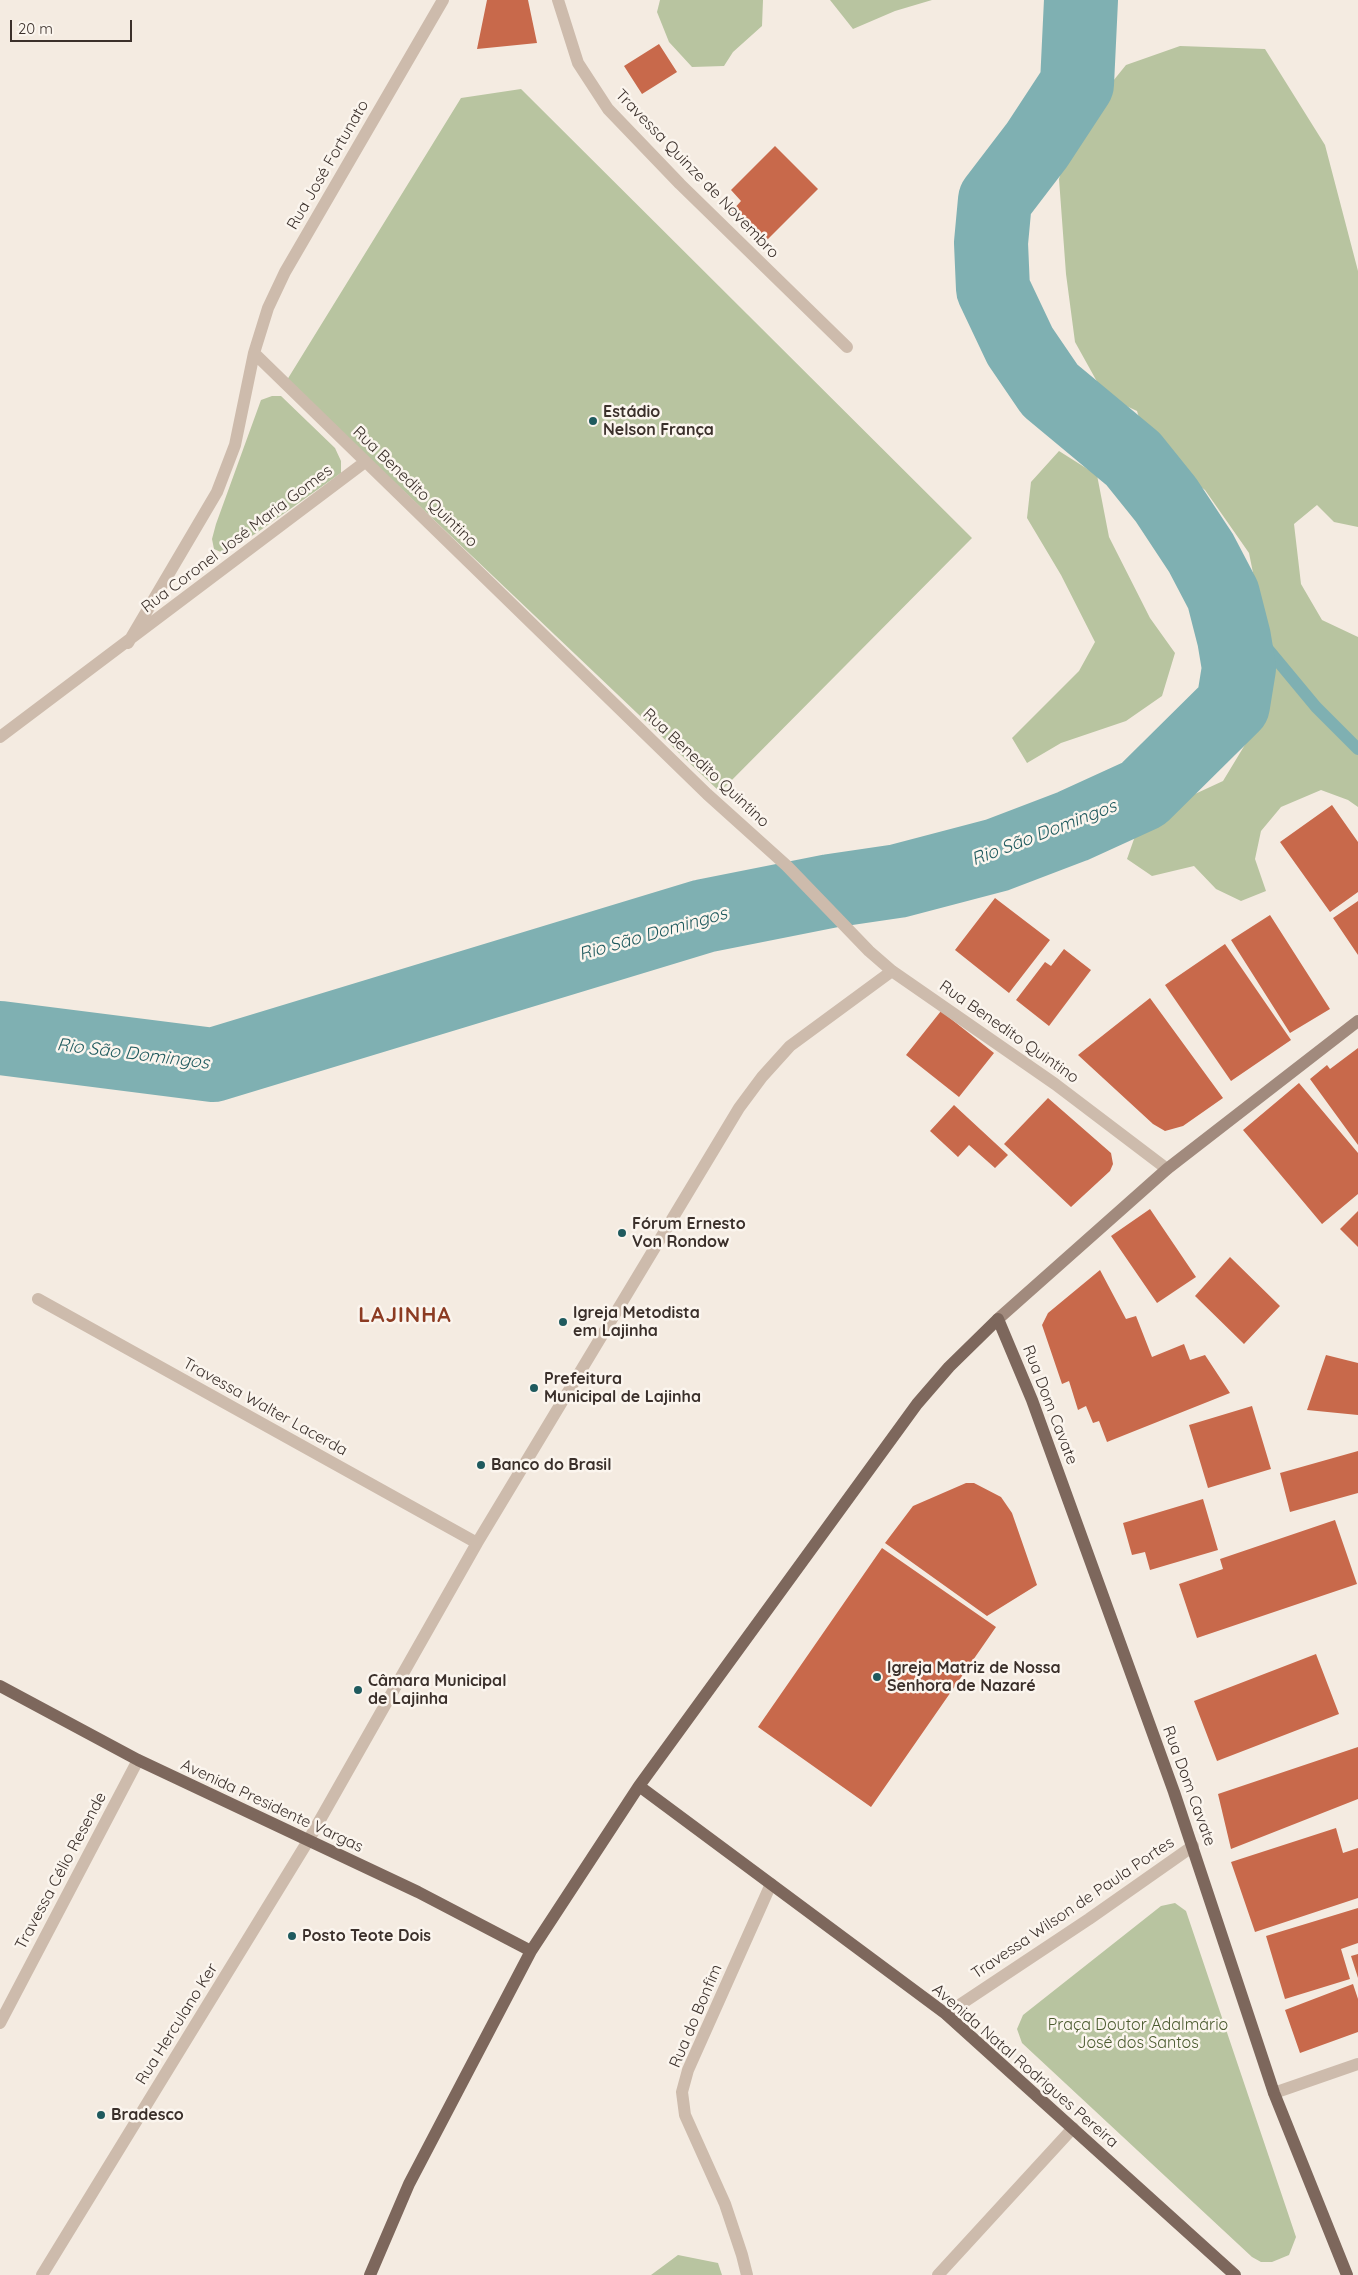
<!DOCTYPE html>
<html>
<head>
<meta charset="utf-8">
<style>
  body { margin:0 }
  #map { position:relative; width:1358px; height:2275px; overflow:hidden; background:#f4ebe1; font-family:Quicksand,sans-serif }
  canvas { display:block }
  .scale { position:absolute; left:10px; top:20px; width:122px; height:22px; box-sizing:border-box; border:2px solid #3b302b; border-top:0; padding-left:6px; font-size:15px; line-height:18px; white-space:nowrap; color:#3b302b; -webkit-text-stroke:4px #fbf5ee; paint-order:stroke }
</style>
</head>
<body>
<div id="map">
<canvas width="1358" height="2275"></canvas>
<div class="scale">20 m</div>
</div>
<script>
const context = document.querySelector('canvas').getContext('2d');
context.lineJoin = 'round';
function fill(path, color) { context.fillStyle = color; context.fill(path, 'evenodd'); }
const toPath = rows => new Path2D(rows.map(r => 'M' + r).join(''));
function stroke(path, color, width, dash) { context.strokeStyle = color; context.lineWidth = width; context.lineCap = dash ? 'butt' : 'round'; context.setLineDash(dash || []); context.stroke(path); }
function label(font, color, halo, rows, align = 'center') {
  context.font = font + ' Quicksand,sans-serif'; context.lineWidth = 5; context.setLineDash([]); context.textBaseline = 'middle'; context.strokeStyle = halo; context.fillStyle = color; for (const [text, x, y, turn = 0] of rows) {
    context.save(); context.translate(x, y); context.rotate((+turn || 0) * Math.PI / 180); context.textAlign = isNaN(turn) ? turn : align; if (halo) context.strokeText(text, 0, 0); context.fillText(text, 0, 0); context.restore();
  }
}
fill(toPath([
  [660,0,763,0,762,26,733,52,724,66,692,67,669,42,657,12],
  [830,0,932,0,895,11,853,29],
  [1180,46,1265,49,1325,145,1358,271,1358,527,1334,522,1317,505,1294,524,1301,584,1322,620,1358,637,1358,807,1348,800,1321,790,1281,807,1261,831,1255,859,1266,891,1241,901,1216,889,1194,866,1152,876,1127,859,1141,819,1223,781,1263,715,1263,622,1249,553,1205,490,1148,447,1137,411,1105,396,1075,342,1066,274,1059,179,1074,129,1126,65],
  [521,89,972,538,720,792,287,380,461,98],
  [272,396,281,396,335,448,341,461,341,473,255,534,223,553,214,549,212,539,216,524,261,400],
  [1059,451,1097,475,1109,537,1150,618,1175,653,1162,696,1126,721,1061,743,1027,763,1012,738,1079,671,1095,642,1061,575,1027,518,1031,482],
  [1175,1903,1186,1911,1296,2237,1289,2255,1272,2262,1261,2262,1252,2257,1022,2043,1017,2029,1023,2015,1161,1906],
  [678,2255,718,2263,722,2275,651,2275]
]), '#b8c4a0');
stroke(toPath([
  [1223,595,1316,707,1358,749]
]), '#7fb0b2', 12);
stroke(toPath([
  [0,1038,213,1065,704,916,830,891,898,881,997,855,1073,826,1143,794,1233,705,1239,668,1234,638,1223,595,1201,553,1166,500,1133,459,1050,390,1020,346,993,289,991,243,995,200,1037,145,1077,84,1081,0]
]), '#7fb0b2', 74);
fill(toPath([
  [487,0,528,0,537,43,477,49],
  [659,44,677,72,642,94,624,66],
  [775,146,818,189,764,243,732,211,741,201,731,190],
  [1332,805,1358,842,1358,892,1330,912,1280,842],
  [995,898,1050,940,1009,993,955,950],
  [1358,901,1358,955,1333,918],
  [1270,915,1330,1009,1290,1033,1231,940],
  [1225,944,1291,1040,1231,1081,1165,985],
  [1064,949,1091,970,1049,1026,1016,1000,1045,962,1051,966],
  [1150,998,1223,1098,1183,1126,1165,1131,1153,1124,1078,1055],
  [941,1011,994,1053,959,1097,906,1055],
  [1358,1048,1358,1145,1310,1079,1327,1065,1330,1069],
  [1299,1083,1358,1153,1358,1194,1322,1224,1243,1130],
  [1048,1098,1111,1153,1113,1164,1110,1171,1071,1207,1004,1144],
  [954,1105,1008,1155,995,1168,969,1145,958,1157,930,1131],
  [1150,1209,1196,1277,1157,1303,1111,1236],
  [1358,1211,1358,1247,1340,1229],
  [1230,1257,1280,1306,1244,1344,1195,1296],
  [1100,1270,1126,1319,1136,1316,1152,1357,1184,1344,1190,1360,1205,1355,1230,1393,1107,1442,1099,1421,1093,1423,1086,1406,1078,1410,1069,1381,1062,1384,1042,1325,1048,1313],
  [1326,1355,1358,1363,1358,1415,1307,1410],
  [1252,1406,1271,1469,1208,1488,1189,1425],
  [1358,1451,1358,1493,1290,1512,1280,1473],
  [966,1483,974,1483,1001,1497,1012,1513,1037,1585,987,1616,885,1543,913,1506],
  [1203,1499,1218,1550,1150,1570,1145,1552,1132,1555,1123,1523],
  [1335,1520,1357,1584,1197,1638,1179,1584,1223,1569,1220,1559],
  [882,1548,996,1627,871,1807,758,1727],
  [1316,1654,1339,1714,1217,1761,1194,1701],
  [1358,1747,1358,1799,1231,1849,1218,1794],
  [1336,1828,1343,1853,1358,1848,1358,1898,1255,1932,1231,1862],
  [1358,1908,1358,1943,1341,1949,1350,1979,1285,1999,1266,1936],
  [1358,1954,1358,1978,1351,1956],
  [1353,1984,1358,1999,1358,2032,1300,2053,1285,2010]
]), '#c8694b');
stroke(toPath([
  [558,0,578,63,608,109,680,184,847,347],
  [254,353,707,794,787,866,869,951,892,971,1055,1084,1167,1169],
  [128,643,217,492,235,445,254,353,268,308,285,272,443,0],
  [0,737,365,462],
  [38,1299,477,1543],
  [946,2014,1089,1919,1193,1846],
  [0,2023,138,1760],
  [1274,2093,1358,2064],
  [42,2275,308,1841,477,1543,739,1108,762,1077,790,1046,892,971],
  [747,2275,742,2255,725,2204,685,2115,682,2092,688,2070,771,1884],
  [938,2275,1073,2128]
]), '#cdbbac', 12);
stroke(toPath([
  [998,1319,1167,1169,1358,1021]
]), '#a18a7d', 12);
stroke(toPath([
  [0,1686,138,1760,418,1892,531,1951],
  [639,1786,946,2014,1235,2275],
  [370,2275,409,2184,531,1951,639,1786,917,1404,949,1367,998,1319,1032,1400,1174,1792,1274,2093,1347,2275]
]), '#7d675c', 12);
for (const [x, y, r, color] of [
  [593,421,5,"#1f5a5e"],
  [622,1233,5,"#1f5a5e"],
  [563,1322,5,"#1f5a5e"],
  [534,1388,5,"#1f5a5e"],
  [481,1465,5,"#1f5a5e"],
  [877,1677,5,"#1f5a5e"],
  [358,1690,5,"#1f5a5e"],
  [292,1936,5,"#1f5a5e"],
  [101,2115,5,"#1f5a5e"]
]) { const dot = new Path2D(); dot.arc(x, y, r, 0, 2 * Math.PI); context.fillStyle = color; context.fill(dot); stroke(dot, '#fbf5ee', 2); }
label('16px', '#3b302b', '#fbf5ee', [
  ["Rua José Fortunato",328,165,-60],
  ["Travessa Quinze de Novembro",697,174,46],
  ["Rua Benedito Quintino",415,487,44],
  ["Rua Coronel José Maria Gomes",237,539,-37],
  ["Rua Benedito Quintino",706,768,43],
  ["Rua Benedito Quintino",1009,1032,35],
  ["Rua Dom Cavate",1050,1405,69],
  ["Travessa Walter Lacerda",265,1407,29],
  ["Rua Dom Cavate",1189,1786,70],
  ["Avenida Presidente Vargas",272,1806,25],
  ["Travessa Célio Resende",61,1871,-62],
  ["Travessa Wilson de Paula Portes",1073,1908,-34],
  ["Rua do Bonfim",696,2016,-67],
  ["Rua Herculano Ker",177,2024,-58],
  ["Avenida Natal Rodrigues Pereira",1025,2066,41]
]);
label('bold 16px', '#3b302b', '#fbf5ee', [
  ["Estádio",603,412],
  ["Nelson França",603,430],
  ["Fórum Ernesto",632,1224],
  ["Von Rondow",632,1242],
  ["Igreja Metodista",573,1313],
  ["em Lajinha",573,1331],
  ["Prefeitura",544,1379],
  ["Municipal de Lajinha",544,1397],
  ["Banco do Brasil",491,1465],
  ["Igreja Matriz de Nossa",887,1668],
  ["Senhora de Nazaré",887,1686],
  ["Câmara Municipal",368,1681],
  ["de Lajinha",368,1699],
  ["Posto Teote Dois",302,1936],
  ["Bradesco",111,2115]
], 'left');
label('16px', '#4a5a2e', '#fbf5ee', [
  ["Praça Doutor Adalmário",1138,2025],
  ["José dos Santos",1138,2043]
]);
label('italic 18px', '#1f5a5e', '#fbf5ee', [
  ["Rio São Domingos",1044,833,-21],
  ["Rio São Domingos",653,934,-16],
  ["Rio São Domingos",133,1054,7]
]);
context.letterSpacing = '1px';
label('bold 21px', '#8c3b22', '#fbf5ee', [
  ["LAJINHA",405,1316]
]);
context.letterSpacing = '0px';
</script>
</body>
</html>
